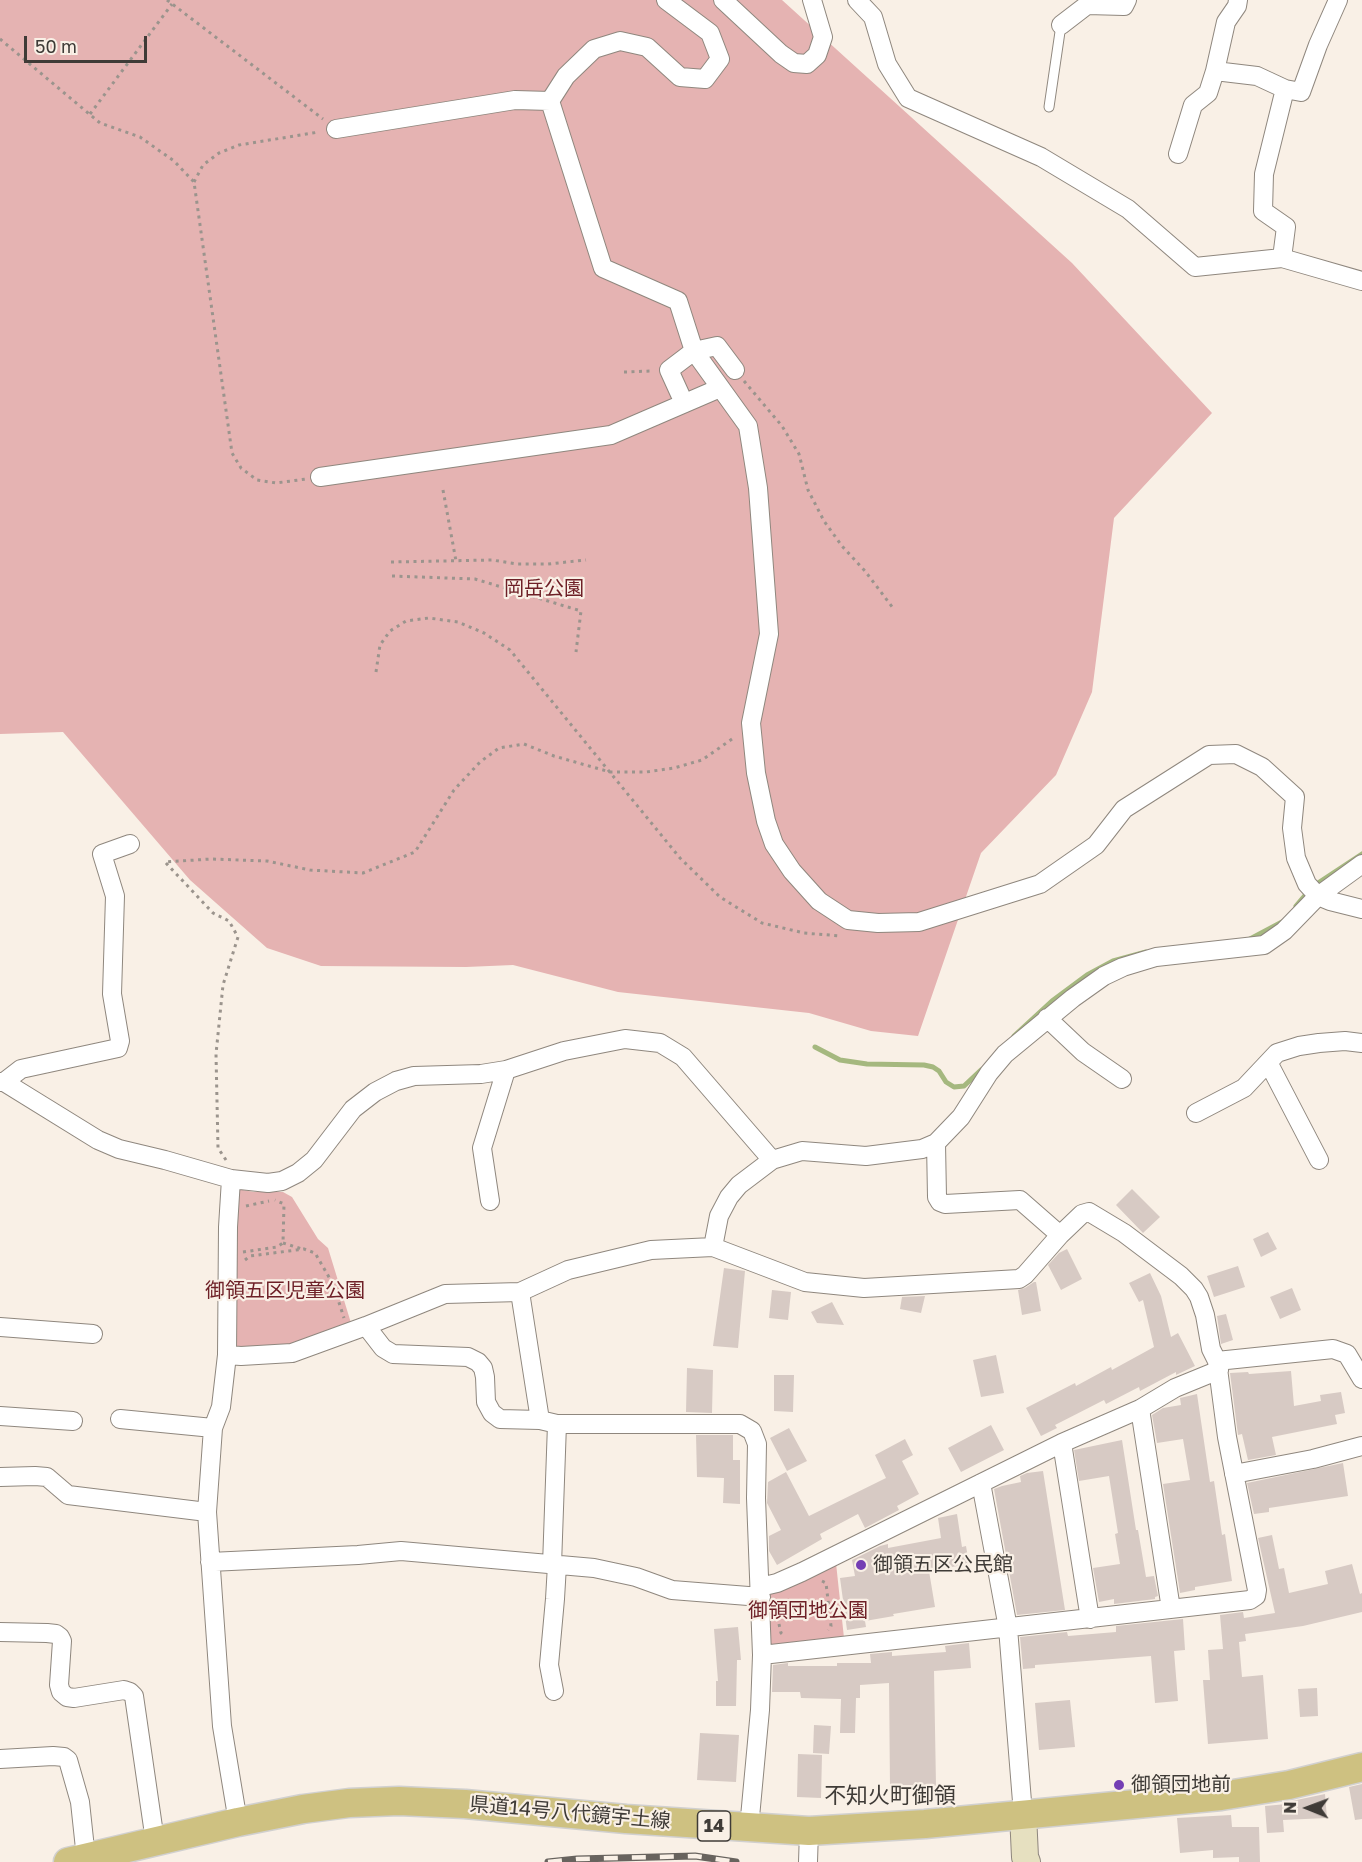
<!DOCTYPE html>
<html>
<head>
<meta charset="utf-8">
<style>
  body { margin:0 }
  #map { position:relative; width:1362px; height:1862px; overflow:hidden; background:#f9f0e6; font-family:"Golos Text",sans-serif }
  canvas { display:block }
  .north { position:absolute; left:1278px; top:1778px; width:60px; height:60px; -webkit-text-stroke:4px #f9f0e6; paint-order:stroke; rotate:271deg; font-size:16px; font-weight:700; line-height:24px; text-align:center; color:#3f3b37 }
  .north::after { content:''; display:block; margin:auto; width:21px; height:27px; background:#3f3b37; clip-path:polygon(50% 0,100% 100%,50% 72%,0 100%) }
  .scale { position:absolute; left:24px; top:36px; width:123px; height:27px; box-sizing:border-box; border:3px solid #3f3b37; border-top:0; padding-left:8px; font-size:18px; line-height:21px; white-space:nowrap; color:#3f3b37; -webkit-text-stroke:4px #f9f0e6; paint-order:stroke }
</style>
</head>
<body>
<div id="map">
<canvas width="1362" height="1862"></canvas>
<div class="north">N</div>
<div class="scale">50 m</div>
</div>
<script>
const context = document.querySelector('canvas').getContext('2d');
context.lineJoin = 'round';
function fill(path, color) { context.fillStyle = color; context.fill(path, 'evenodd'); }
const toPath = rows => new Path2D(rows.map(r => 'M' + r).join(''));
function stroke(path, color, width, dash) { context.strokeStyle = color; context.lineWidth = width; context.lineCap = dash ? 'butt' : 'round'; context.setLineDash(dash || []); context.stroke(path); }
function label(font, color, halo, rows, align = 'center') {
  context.font = font + ' "Golos Text","Noto Sans JP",sans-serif'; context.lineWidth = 4.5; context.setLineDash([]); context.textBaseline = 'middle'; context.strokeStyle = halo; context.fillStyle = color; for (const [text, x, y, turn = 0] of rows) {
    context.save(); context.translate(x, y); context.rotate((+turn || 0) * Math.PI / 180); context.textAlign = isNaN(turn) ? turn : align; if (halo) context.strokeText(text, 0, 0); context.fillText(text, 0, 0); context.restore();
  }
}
fill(toPath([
  [0,0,782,0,1072,263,1212,413,1114,518,1092,692,1056,775,981,853,918,1036,871,1031,809,1013,618,992,513,965,466,967,321,966,267,948,190,880,63,732,0,734],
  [237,1189,254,1192,283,1192,292,1197,318,1239,328,1248,351,1323,297,1345,233,1350],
  [836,1563,844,1638,769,1649,768,1593]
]), '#e5b3b2');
stroke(toPath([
  [1315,885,1362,854],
  [1296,906,1307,893],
  [1250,939,1282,922],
  [1014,1036,1052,1001,1087,975,1113,961,1146,952],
  [815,1047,840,1060,867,1064,924,1065,933,1067,939,1071,946,1082,954,1087,964,1086,981,1070]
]), '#a5b87f', 5);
fill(toPath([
  [1132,1189,1160,1217,1143,1233,1116,1205],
  [1268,1232,1277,1249,1261,1257,1253,1239],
  [1067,1249,1082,1279,1061,1290,1048,1265,1059,1253],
  [1238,1266,1245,1287,1214,1297,1207,1276],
  [724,1268,745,1271,738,1348,713,1346],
  [1150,1273,1161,1296,1171,1337,1178,1333,1195,1366,1176,1375,1176,1372,1140,1391,1139,1387,1106,1404,1104,1400,1055,1425,1057,1428,1041,1436,1026,1408,1075,1383,1076,1386,1111,1367,1112,1370,1154,1347,1143,1300,1139,1302,1129,1283],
  [1034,1282,1036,1282,1041,1311,1022,1315,1018,1290,1025,1288],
  [1292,1288,1301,1310,1280,1319,1270,1297],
  [772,1290,791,1292,788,1320,769,1318],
  [925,1296,921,1313,900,1309,902,1297],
  [832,1302,844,1325,817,1323,811,1312],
  [1226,1314,1233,1340,1221,1344,1217,1316],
  [996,1355,1004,1393,981,1397,973,1360],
  [687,1368,713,1370,712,1413,686,1412],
  [1291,1371,1294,1406,1321,1401,1320,1395,1341,1392,1345,1413,1335,1415,1337,1424,1272,1437,1276,1455,1248,1460,1242,1434,1238,1435,1230,1373,1248,1372,1249,1374],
  [774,1375,794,1375,793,1412,774,1411],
  [1197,1394,1210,1482,1214,1481,1222,1535,1225,1534,1232,1581,1195,1587,1195,1590,1180,1593,1163,1484,1190,1480,1183,1439,1157,1443,1152,1415,1163,1408,1181,1405,1180,1398],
  [991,1425,1004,1450,961,1472,948,1448],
  [789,1428,807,1461,787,1471,770,1438],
  [696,1435,733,1435,733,1460,740,1460,740,1504,723,1503,724,1478,697,1477],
  [905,1439,913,1455,902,1461,919,1494,897,1506,899,1510,865,1528,858,1514,820,1534,822,1539,777,1565,769,1551,769,1536,781,1530,767,1503,768,1482,786,1472,809,1516,886,1478,875,1455],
  [1122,1440,1136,1530,1138,1530,1146,1577,1154,1576,1158,1596,1155,1597,1155,1599,1114,1604,1114,1599,1099,1602,1093,1568,1120,1564,1115,1534,1118,1533,1109,1476,1079,1481,1074,1450],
  [1343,1463,1348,1496,1269,1508,1269,1512,1254,1514,1247,1483],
  [1043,1471,1065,1610,1017,1615,994,1489,1002,1486,1021,1482,1020,1476,1027,1473],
  [957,1514,962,1547,966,1546,969,1564,929,1571,935,1607,893,1614,894,1616,865,1621,866,1627,847,1630,840,1578,855,1576,852,1560,880,1546,888,1544,888,1548,941,1538,938,1518],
  [1272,1535,1279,1569,1284,1568,1289,1593,1328,1584,1325,1571,1352,1564,1360,1594,1362,1593,1362,1612,1303,1626,1245,1634,1246,1641,1239,1642,1242,1677,1263,1675,1268,1739,1208,1744,1203,1680,1210,1680,1208,1650,1223,1649,1220,1615,1243,1612,1244,1618,1275,1613,1258,1538],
  [1183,1619,1185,1650,1174,1651,1178,1701,1155,1703,1151,1656,1035,1665,1035,1668,1023,1669,1020,1637,1067,1632,1068,1636,1116,1632,1116,1626],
  [738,1627,741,1660,737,1660,736,1706,716,1706,716,1681,718,1681,714,1629],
  [969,1643,971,1668,934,1671,936,1786,890,1787,889,1683,860,1685,860,1698,856,1698,855,1733,840,1733,841,1699,801,1698,800,1692,772,1692,773,1665,788,1663,788,1666,837,1666,837,1663,871,1663,870,1654,892,1652,892,1656,946,1652,945,1646],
  [1317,1688,1318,1716,1300,1717,1298,1689],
  [1070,1700,1075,1747,1039,1750,1035,1703],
  [814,1725,831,1726,829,1754,813,1753],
  [700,1733,739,1735,736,1782,697,1780],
  [798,1754,822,1755,821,1798,797,1797],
  [1362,1784,1362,1819,1355,1820,1349,1787],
  [1325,1794,1327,1818,1283,1820,1284,1832,1267,1833,1265,1806,1287,1804,1287,1802],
  [1231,1815,1232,1827,1259,1827,1260,1862,1239,1862,1239,1857,1213,1858,1213,1850,1180,1853,1177,1818]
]), '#d7cac4');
const lane = toPath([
  [1049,107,1061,25]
]);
const street = toPath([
  [723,0,781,54,794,63,807,64,817,55,823,37,812,0],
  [857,0,873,17,887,64,908,98,1041,157,1128,209,1195,267,1282,258,1362,281],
  [1061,25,1087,5,1124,6,1127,0],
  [1215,71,1257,76,1285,89,1301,92,1318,45,1338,0],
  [550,101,566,76,594,49,620,41,647,47,680,77,705,79,720,59,710,33,666,0],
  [336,129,515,100,550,101,603,268,678,301,694,351,748,426,758,488,769,634,751,723,756,773,766,821,774,844,792,871,819,901,848,920,878,923,919,922,1040,884,1096,845,1124,809,1209,755,1236,754,1262,767,1295,797,1292,828,1296,858,1307,884,1318,896,1330,901,1362,909],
  [1178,154,1193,105,1208,93,1215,71,1226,22,1237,6,1238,0],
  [1282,258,1286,227,1263,211,1264,174,1285,89],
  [684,403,669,370,694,351,717,346,735,370],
  [320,477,611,435,720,388],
  [1047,1018,1083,1052,1122,1079],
  [1269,1064,1319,1160],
  [0,1082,4,1082,21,1069,118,1048,120,1041,112,994,115,896,102,854,130,844],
  [4,1082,98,1140,119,1149,165,1160,231,1179,268,1183,282,1181,298,1173,314,1160,353,1109,375,1092,396,1081,414,1076,481,1074,506,1070,564,1051,625,1039,660,1043,683,1057,772,1160],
  [1196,1113,1244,1088,1277,1053,1299,1046,1319,1043,1345,1041,1362,1043],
  [936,1143,937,1197,940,1202,945,1204,1020,1200,1060,1235,1082,1214,1089,1212,1124,1233,1181,1276,1194,1289,1199,1297,1205,1315,1211,1349,1217,1361,1333,1349,1347,1354,1362,1379],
  [490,1201,482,1148,506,1070],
  [713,1247,719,1216,729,1197,739,1185,772,1160,802,1151,866,1156,922,1149,936,1143,961,1117,989,1073,1005,1054,1073,998,1104,976,1123,967,1156,957,1264,945,1284,931,1318,896,1362,864],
  [520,1292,540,1420],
  [366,1326,383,1348,393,1354,468,1357,478,1362,483,1368,485,1377,486,1402,492,1413,500,1419,540,1420,557,1424,740,1424,752,1431,757,1444,756,1498,762,1655,760,1710,749,1828],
  [0,1327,93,1334],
  [227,1355,228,1227,231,1179],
  [1140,1409,1171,1609],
  [0,1416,73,1421],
  [120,1419,213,1428],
  [1062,1443,1090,1619],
  [1234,1474,1313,1459,1362,1446],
  [0,1477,35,1476,47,1477,68,1495,207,1512],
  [981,1483,1008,1628,1023,1814],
  [210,1562,358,1555,401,1551,594,1568,636,1577,672,1590,761,1597],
  [552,1565,557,1424],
  [760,1587,777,1583,802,1572,1062,1443,1140,1409,1175,1388,1219,1370],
  [0,1632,47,1633,56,1634,60,1637,62,1641,59,1685,61,1692,67,1697,74,1698,124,1690,130,1692,134,1696,155,1841],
  [762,1655,1250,1600,1256,1596,1257,1590,1227,1437,1217,1361],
  [554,1691,549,1665,555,1599,557,1565],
  [0,1759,53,1756,64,1757,68,1760,80,1802,86,1858],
  [238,1822,222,1726,207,1512,213,1428,221,1407,227,1355,241,1356,292,1353,366,1326,445,1294,520,1292,568,1270,651,1250,713,1247,805,1282,864,1288,1019,1279,1025,1275,1060,1235],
  [808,1862,809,1831]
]);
const secondary = toPath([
  [1023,1814,1025,1857,1027,1862]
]);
const primary = toPath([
  [68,1862,238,1822,303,1809,349,1803,399,1801,465,1804,626,1819,809,1831,925,1824,1221,1796,1289,1785,1362,1767]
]);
stroke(lane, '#8f877e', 11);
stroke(street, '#8f877e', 20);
stroke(secondary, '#8f877e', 28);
stroke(primary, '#d1d0cf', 31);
stroke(toPath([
  [167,0,323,119],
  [0,39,100,123,140,137,174,161,194,182,232,453,241,468,257,480,276,483,306,479],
  [90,114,172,4],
  [194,182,203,165,219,153,239,145,319,132],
  [624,372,652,371],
  [744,381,782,426,799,454,808,490,824,521,842,546,865,571,893,608],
  [443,490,456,561],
  [391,562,492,560,517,564,548,564,586,560],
  [392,576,475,579,581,611,576,652],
  [376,672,380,645,390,631,406,621,429,618,458,622,484,633,510,650,680,858,720,897,762,923,804,933,841,936],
  [226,1160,218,1148,216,1054,223,985,238,937,229,921,213,913,165,862,211,859,267,861,310,870,363,873,415,852,454,790,480,762,499,748,524,744,554,756,610,772,646,772,674,768,702,760,735,737],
  [246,1206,269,1201],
  [283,1243,302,1249],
  [243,1252,277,1247,283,1243,284,1204,275,1200],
  [245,1260,250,1256,304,1249,315,1253,333,1284,344,1318],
  [822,1581,826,1583,831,1626,828,1630],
  [779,1624,781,1633,784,1636]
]), '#9b948d', 3, [3, 4.5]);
stroke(lane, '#fff', 9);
stroke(street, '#fff', 18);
stroke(secondary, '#e6e0c0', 26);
stroke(primary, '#cec181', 28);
const rail = toPath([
  [548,1862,577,1859,695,1856,736,1862]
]);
stroke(rail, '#68635e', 7);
stroke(rail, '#f9f0e6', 4.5, [14]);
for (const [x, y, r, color] of [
  [861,1565,6,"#743eb4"],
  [1119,1785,6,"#743eb4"]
]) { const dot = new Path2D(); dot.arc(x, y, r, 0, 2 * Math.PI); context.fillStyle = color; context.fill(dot); stroke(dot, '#f9f0e6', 2); }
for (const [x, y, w] of [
  [714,1826,33]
]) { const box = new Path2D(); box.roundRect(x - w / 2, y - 15, w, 30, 4.5); context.fillStyle = '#f9f0e6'; context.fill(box); stroke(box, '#3f3b37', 1.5); }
label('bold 18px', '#3f3b37', null, [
  ["14",714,1826]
]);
label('20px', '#6e2027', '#f9f0e6', [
  ["岡岳公園",544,589],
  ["御領五区児童公園",285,1291],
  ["御領団地公園",808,1611]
]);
label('20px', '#3f3b37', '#f9f0e6', [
  ["御領五区公民館",873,1565],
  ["御領団地前",1131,1785]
], 'left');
label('20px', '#3f3b37', '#f9f0e6', [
  ["県道14号八代鏡宇土線",570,1813,5]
]);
label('22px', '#3f3b37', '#f9f0e6', [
  ["不知火町御領",890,1796]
]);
</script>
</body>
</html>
